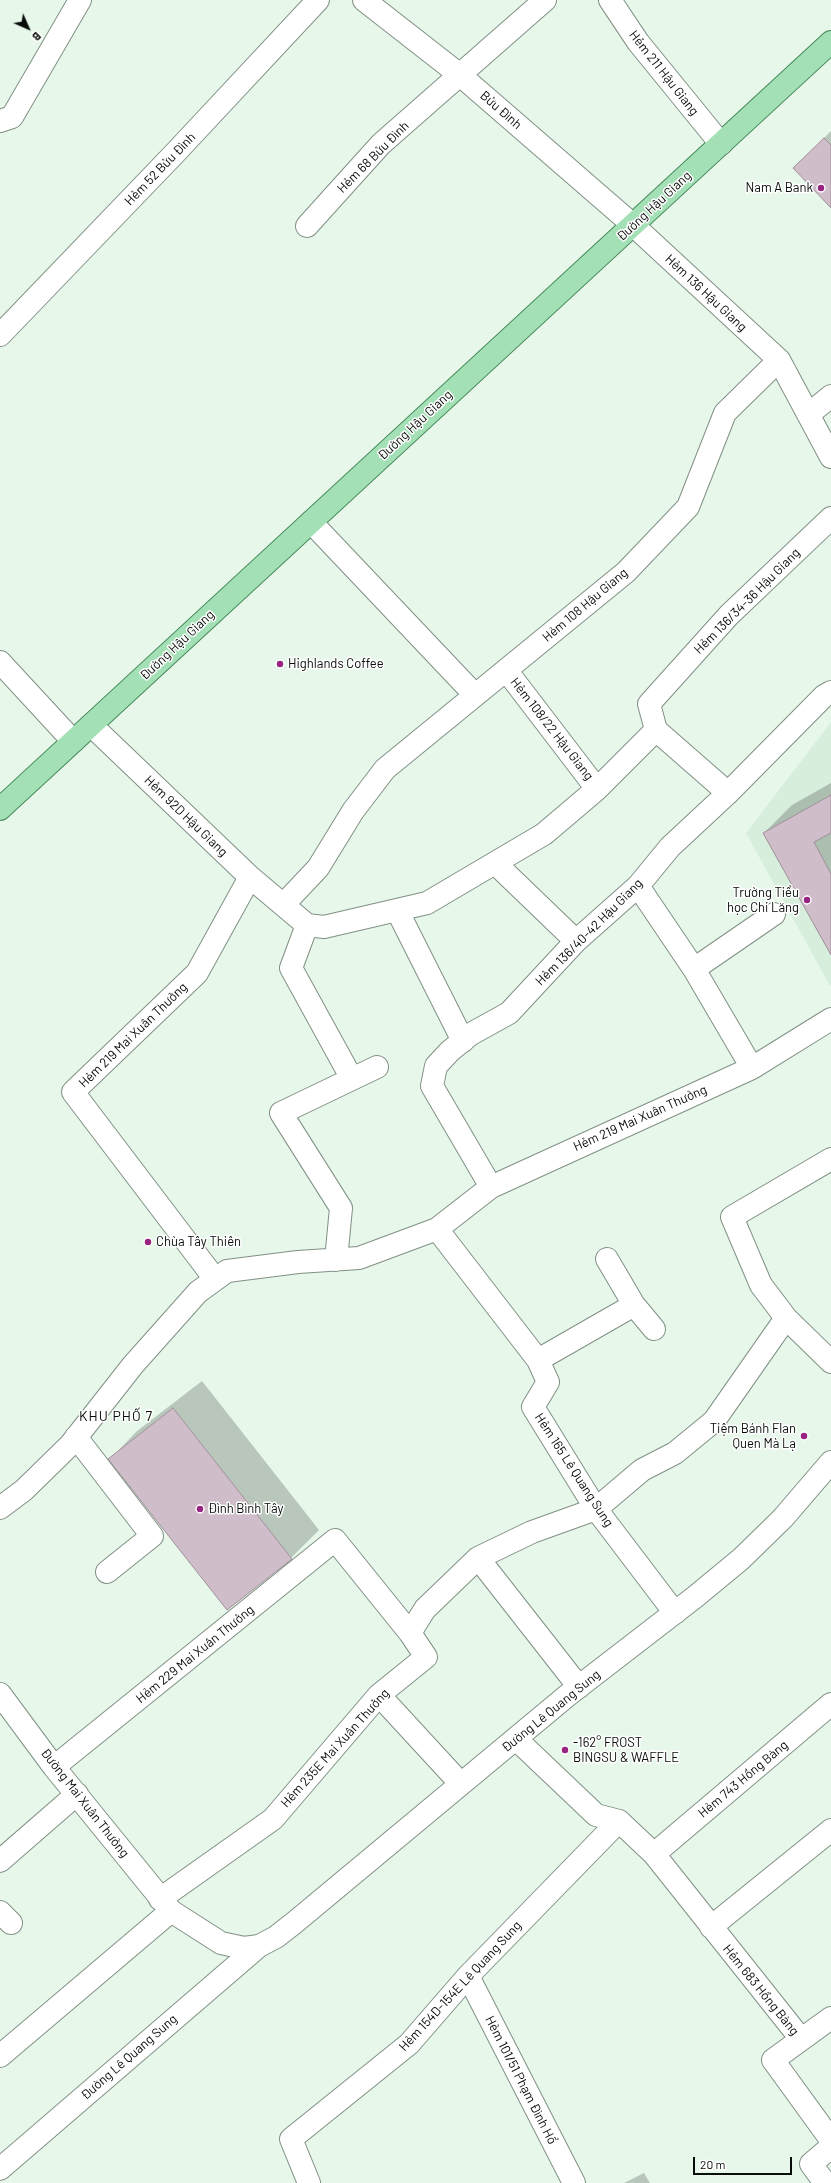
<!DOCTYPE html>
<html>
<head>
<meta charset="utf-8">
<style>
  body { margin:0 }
  #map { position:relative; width:831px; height:2183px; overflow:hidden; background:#e7f8eb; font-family:Barlow,sans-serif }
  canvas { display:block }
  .north { position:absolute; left:8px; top:8px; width:40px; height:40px; -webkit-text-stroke:3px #fff; paint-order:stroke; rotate:135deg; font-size:11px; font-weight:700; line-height:16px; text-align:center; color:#080d09 }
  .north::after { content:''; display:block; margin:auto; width:14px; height:18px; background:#080d09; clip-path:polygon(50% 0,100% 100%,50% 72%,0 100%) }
  .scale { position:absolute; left:693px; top:2157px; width:99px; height:18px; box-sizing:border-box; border:2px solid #080d09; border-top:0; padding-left:5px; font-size:12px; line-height:14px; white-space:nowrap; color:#080d09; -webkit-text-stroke:3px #fff; paint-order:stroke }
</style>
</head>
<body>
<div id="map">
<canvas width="831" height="2183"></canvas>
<div class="north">B</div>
<div class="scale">20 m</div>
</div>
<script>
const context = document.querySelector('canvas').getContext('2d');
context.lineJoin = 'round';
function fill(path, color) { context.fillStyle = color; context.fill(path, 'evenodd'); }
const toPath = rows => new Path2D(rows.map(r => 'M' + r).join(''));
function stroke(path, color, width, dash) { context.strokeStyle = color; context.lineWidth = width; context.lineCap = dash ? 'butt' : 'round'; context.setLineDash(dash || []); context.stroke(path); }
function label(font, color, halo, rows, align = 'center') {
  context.font = font + ' Barlow,sans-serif'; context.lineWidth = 3; context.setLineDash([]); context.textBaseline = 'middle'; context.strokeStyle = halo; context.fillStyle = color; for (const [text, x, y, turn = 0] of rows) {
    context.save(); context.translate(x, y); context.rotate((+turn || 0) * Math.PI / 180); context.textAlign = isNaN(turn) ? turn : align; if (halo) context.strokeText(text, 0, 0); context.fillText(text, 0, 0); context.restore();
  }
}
fill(toPath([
  [831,722,831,985,830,986,746,833]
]), '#d7eedc');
fill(toPath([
  [831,131,831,206,794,168],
  [831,783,831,953,764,833,792,805],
  [202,1381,319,1530,291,1558,110,1459,137,1431],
  [644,2173,650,2183,624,2183]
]), '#0003');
const building = toPath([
  [824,138,831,145,831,208,793,168,824,138],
  [831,795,831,833,814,842,831,874,831,955,763,833,831,795],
  [173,1408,292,1559,227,1610,108,1459,173,1408]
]);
fill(building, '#cfbec9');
stroke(building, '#a0909b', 1);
const minor = toPath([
  [364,0,460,75,633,225,779,360,831,457],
  [610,0,638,42,721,144],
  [0,121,12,117,80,0],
  [307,226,381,144,545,0],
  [0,335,176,152,318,0],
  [809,414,831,396],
  [311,522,475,695],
  [0,662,73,741],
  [506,670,597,789],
  [91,725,250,877,307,925,324,927,427,903,544,834,597,789,656,730,649,704,729,615,831,518],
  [656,730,728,793],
  [495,863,576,941],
  [284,904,318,868,353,811,385,769,626,572,688,507,725,413,779,360],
  [397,910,463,1041],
  [307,925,291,968,352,1079],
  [694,969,774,914],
  [752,1068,831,1019],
  [831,1159,732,1217,761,1285,786,1318,831,1362],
  [491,1187,432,1086,436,1066,450,1051,471,1034,509,1013,576,941,638,886,670,847,728,793,824,696,831,692],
  [437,1229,538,1360,548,1382,533,1407,596,1509,675,1613],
  [607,1259,634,1305,654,1329],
  [336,1260,341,1208,281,1113,377,1067],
  [215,1279,73,1092,197,973,250,877],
  [538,1360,634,1305],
  [76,1437,152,1536,107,1572],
  [0,1508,24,1490,71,1444,133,1365,198,1292,227,1271,298,1262,359,1258,437,1229,491,1187,752,1068,694,969,638,886],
  [478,1558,579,1687],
  [0,1694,54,1767,171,1911,221,1943,244,1948,259,1946,276,1937,294,1923,568,1695,695,1597,741,1559,783,1518,831,1462],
  [379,1695,461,1784],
  [516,1739,596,1815,619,1821,654,1854,801,2039],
  [54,1767,335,1540,410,1633],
  [654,1854,831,1704],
  [0,1861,77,1794],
  [160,1899,273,1819,379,1695,426,1657,410,1633,425,1609,478,1558,532,1532,596,1509,642,1470,675,1453,714,1421,786,1318],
  [0,1912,11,1923],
  [711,1927,831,1830],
  [468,1976,574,2183],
  [831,2018,773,2060,831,2140],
  [0,2056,171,1911],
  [0,2169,259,1946],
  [309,2183,291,2139,409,2044,468,1976,619,1821],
  [825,2183,811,2164,831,2147]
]);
const major = toPath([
  [0,809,831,42]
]);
stroke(minor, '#819084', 24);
stroke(major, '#458859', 24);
stroke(minor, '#fff', 22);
stroke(major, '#a3e0b5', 22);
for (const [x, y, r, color] of [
  [821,188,4,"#982482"],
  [280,664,4,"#982482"],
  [807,900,4,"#982482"],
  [148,1242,4,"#982482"],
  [804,1436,4,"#982482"],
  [200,1509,4,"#982482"],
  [565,1750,4,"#982482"]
]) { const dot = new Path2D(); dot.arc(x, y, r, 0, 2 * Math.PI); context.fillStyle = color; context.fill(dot); stroke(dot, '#fff', 1.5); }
label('13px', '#080d09', '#fff', [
  ["Hẻm 211 Hậu Giang",664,73,52],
  ["Bửu Đình",501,110,41],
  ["Hẻm 68 Bửu Đình",373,157,-45],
  ["Hẻm 52 Bửu Đình",160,169,-46],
  ["Đường Hậu Giang",654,206,-43],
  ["Hẻm 136 Hậu Giang",706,293,43],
  ["Đường Hậu Giang",415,425,-43],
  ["Hẻm 136/34-36 Hậu Giang",747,601,-45],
  ["Hẻm 108 Hậu Giang",585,605,-40],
  ["Đường Hậu Giang",177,645,-43],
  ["Hẻm 108/22 Hậu Giang",552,729,52],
  ["Hẻm 92D Hậu Giang",186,816,44],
  ["Hẻm 136/40-42 Hậu Giang",589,932,-45],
  ["Hẻm 219 Mai Xuân Thưởng",133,1035,-44],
  ["Hẻm 219 Mai Xuân Thưởng",640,1118,-24],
  ["Hẻm 165 Lê Quang Sung",574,1470,57],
  ["Hẻm 229 Mai Xuân Thưởng",195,1654,-39],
  ["Đường Lê Quang Sung",551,1711,-39],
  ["Hẻm 235E Mai Xuân Thưởng",335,1748,-48],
  ["Hẻm 743 Hồng Bàng",743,1779,-40],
  ["Đường Mai Xuân Thưởng",85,1803,52],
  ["Hẻm 154D-154E Lê Quang Sung",460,1986,-47],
  ["Hẻm 683 Hồng Bàng",761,1990,51],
  ["Đường Lê Quang Sung",129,2057,-41],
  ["Hẻm 101/51 Phạm Đình Hổ",521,2080,63]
]);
label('13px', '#080d09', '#fff', [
  ["Nam A Bank",813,188,"right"],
  ["Highlands Coffee",288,664],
  ["Trường Tiểu",799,893,"right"],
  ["học Chi Lăng",799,908,"right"],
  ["Chùa Tây Thiên",156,1242],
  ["Tiệm Bánh Flan",796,1429,"right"],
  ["Quen Mà Lạ",796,1444,"right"],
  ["Đình Bình Tây",208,1509],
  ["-162° FROST",573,1743],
  ["BINGSU & WAFFLE",573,1758]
], 'left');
context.letterSpacing = '1px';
label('14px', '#080d09', '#fff', [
  ["KHU PHỐ 7",116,1416]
]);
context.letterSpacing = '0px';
</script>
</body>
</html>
